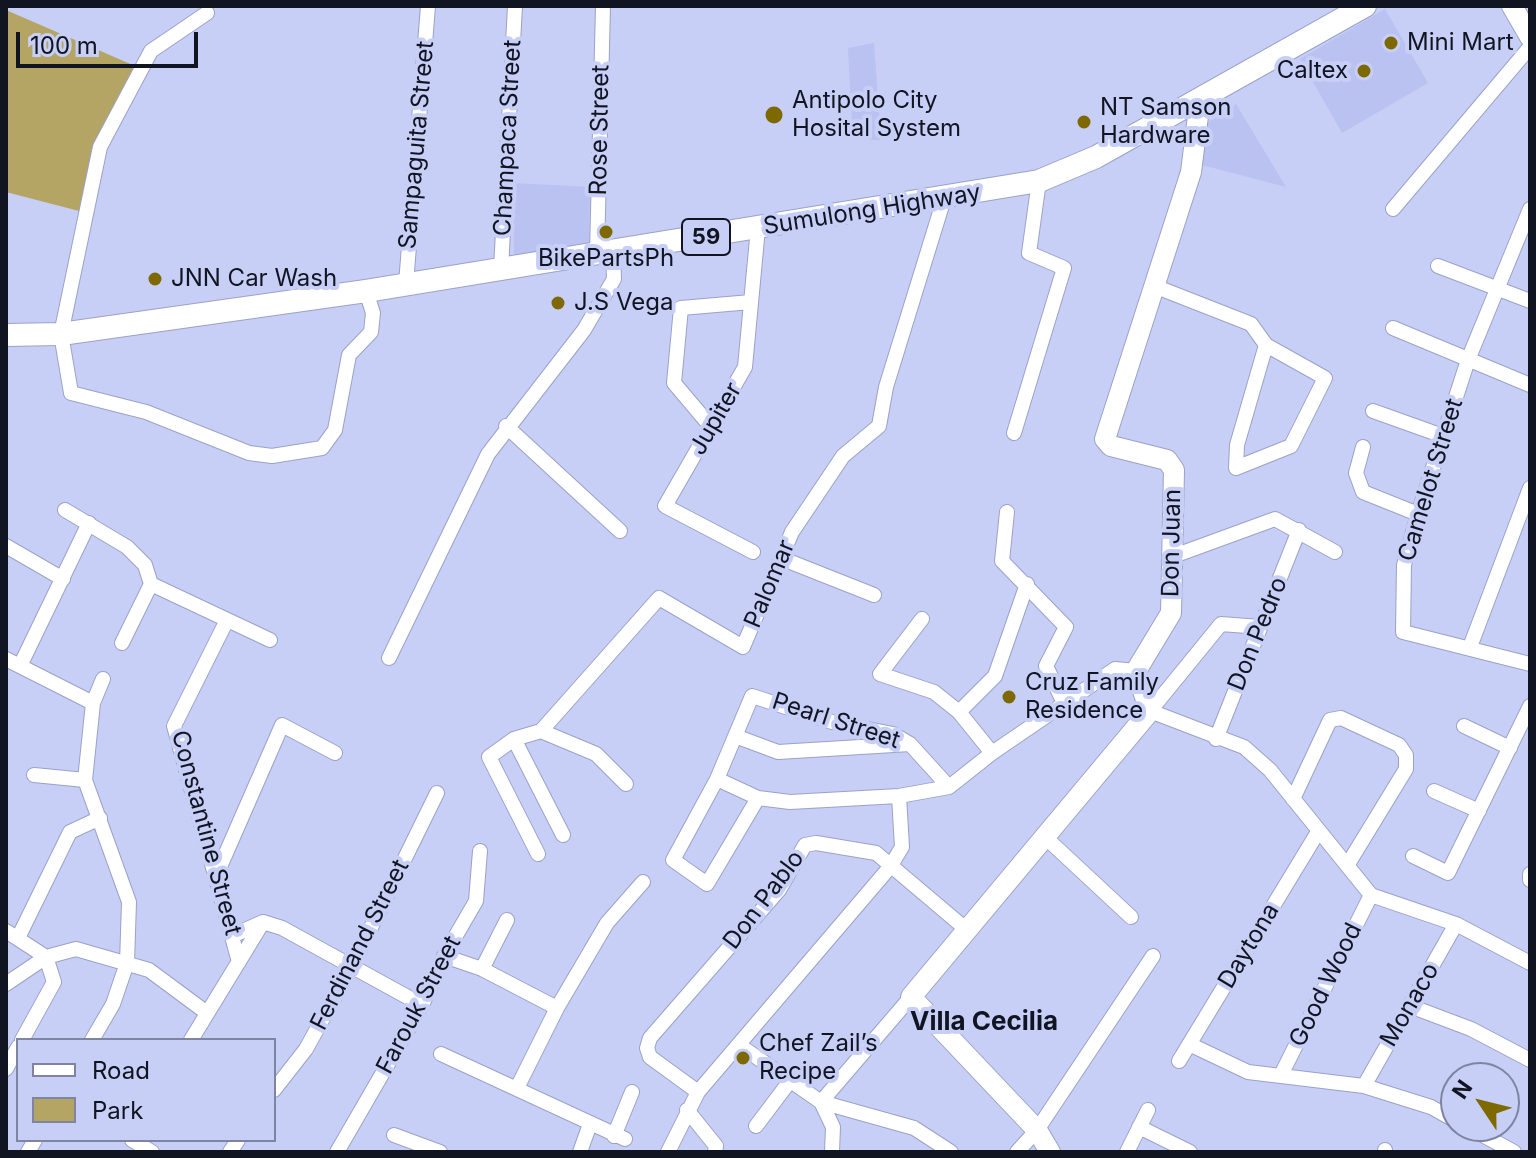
<!DOCTYPE html>
<html>
<head>
<meta charset="utf-8">
<style>
  body { margin:0 }
  #map { position:relative; width:1536px; height:1158px; overflow:hidden; background:#c7cff7; font-family:Inter,sans-serif }
  canvas { display:block }
  .frame { position:absolute; inset:0; border:8px solid #111421; pointer-events:none }
  .legend { position:absolute; left:16px; top:1038px; width:260px; height:104px; box-sizing:border-box; background:#c7cff7; border:2px solid #7e84a1; margin:0; padding:10px 14px; list-style:none; font-size:24px; color:#111421 }
  .legend li { display:flex; align-items:center; gap:16px; height:40px }
  .legend b { width:40px; border:2px solid #7e84a1 }
  .north { position:absolute; left:1440px; top:1062px; width:80px; height:80px; box-sizing:border-box; background:#c7cff7; border:2px solid #7e84a1; border-radius:50%; rotate:305deg; font-size:22px; font-weight:700; line-height:32px; text-align:center; color:#111421 }
  .north::after { content:''; display:block; margin:auto; width:28px; height:36px; background:#7d6900; clip-path:polygon(50% 0,100% 100%,50% 72%,0 100%) }
  .scale { position:absolute; left:16px; top:32px; width:182px; height:36px; box-sizing:border-box; border:4px solid #111421; border-top:0; padding-left:10px; font-size:24px; line-height:28px; white-space:nowrap; color:#111421; -webkit-text-stroke:6px #c7cff7; paint-order:stroke }
</style>
</head>
<body>
<div id="map">
<canvas width="1536" height="1158"></canvas>
<div class="frame"></div>
<ul class="legend">
<li><b style="height:10px;background:#fff"></b>Road</li>
<li><b style="height:22px;background:#b4a564"></b>Park</li>
</ul>
<div class="north">N</div>
<div class="scale">100 m</div>
</div>
<script>
const context = document.querySelector('canvas').getContext('2d');
context.lineJoin = 'round';
function fill(path, color) { context.fillStyle = color; context.fill(path, 'evenodd'); }
const toPath = rows => new Path2D(rows.map(r => 'M' + r).join(''));
function stroke(path, color, width, dash) { context.strokeStyle = color; context.lineWidth = width; context.lineCap = dash ? 'butt' : 'round'; context.setLineDash(dash || []); context.stroke(path); }
function label(font, color, halo, rows, align = 'center') {
  context.font = font + ' Inter,sans-serif'; context.lineWidth = 8; context.setLineDash([]); context.textBaseline = 'middle'; context.strokeStyle = halo; context.fillStyle = color; for (const [text, x, y, turn = 0] of rows) {
    context.save(); context.translate(x, y); context.rotate((+turn || 0) * Math.PI / 180); context.textAlign = isNaN(turn) ? turn : align; if (halo) context.strokeText(text, 0, 0); context.fillText(text, 0, 0); context.restore();
  }
}
fill(toPath([
  [1385,9,1428,83,1342,133,1300,59],
  [874,43,881,140,853,140,848,48],
  [1236,104,1286,187,1202,165,1207,123],
  [513,183,590,187,589,246,514,256]
]), '#b9c2f0');
fill(toPath([
  [6,10,135,66,96,141,79,211,6,192]
]), '#b4a564');
const street = toPath([
  [207,13,151,51,100,147,61,334,71,393,146,412,249,453,272,456,322,448,335,430,349,355,371,332,373,313,366,291],
  [1393,209,1530,47],
  [1530,209,1468,360,1418,514,1404,565,1403,632,1530,664],
  [597,254,603,6],
  [1438,266,1530,301],
  [501,269,515,6],
  [406,284,428,6],
  [1154,286,1251,324,1266,345,1237,445,1236,468,1291,446,1325,378,1266,345],
  [1393,328,1530,385],
  [1373,411,1443,436],
  [506,426,620,531],
  [712,428,674,383,681,308,751,302],
  [1014,433,1064,268,1029,253,1039,181],
  [1363,447,1356,473,1363,492,1418,514],
  [65,510,127,547,145,565,151,584,270,640],
  [1007,512,1002,561,1066,627,1046,666,1064,703],
  [6,546,63,579],
  [753,552,665,506,745,367,758,228],
  [1171,557,1275,519,1335,552],
  [783,559,874,595],
  [922,619,880,674,934,692,959,712,992,753],
  [227,620,174,726,239,962],
  [1260,627,1221,624,1150,711,1244,747,1270,770,1371,895,1456,924,1530,963],
  [122,643,151,584],
  [1470,647,1530,488],
  [389,658,488,454,584,330,614,279,613,252],
  [6,659,93,703],
  [20,666,89,523],
  [959,712,995,676,1027,584],
  [1464,726,1510,748],
  [541,731,596,754,626,784],
  [735,736,778,752,910,744],
  [514,739,489,757,538,854],
  [1216,739,1299,530],
  [34,775,85,780],
  [717,779,758,798,790,802,899,796,949,787,992,753,1115,669,1136,671],
  [1434,791,1479,811],
  [758,798,707,884,673,860,717,779,752,696,832,722,893,734,910,744,949,787],
  [1293,799,1330,720,1341,718,1399,745,1406,755,1406,769,1348,864],
  [563,835,514,739,541,731,659,598,743,647,792,532,843,456,879,426,886,387,944,199],
  [1045,837,1131,917],
  [1413,856,1448,873,1530,706],
  [1530,874,1530,880],
  [216,876,282,725,335,753],
  [6,931,46,957,54,982,22,1040],
  [234,935,263,922,282,928,422,1005],
  [18,938,70,832,100,818],
  [444,956,482,969,557,1008],
  [482,969,507,920],
  [6,984,46,957,76,949,149,970,207,1013],
  [1410,1006,1471,1029,1530,1060],
  [92,1040,113,1004,127,963,129,902,85,780,93,703,103,679],
  [191,1040,263,922],
  [1189,1044,1248,1072,1364,1086,1431,1107,1456,1121],
  [739,1045,821,1102,914,1128,951,1152],
  [441,1054,625,1139],
  [1179,1061,1318,832],
  [6,1069,18,1047],
  [1281,1075,1371,895],
  [1364,1086,1456,924],
  [517,1088,557,1008,607,923,643,882],
  [274,1090,306,1049,353,964,437,793],
  [698,1092,650,1057,647,1048,650,1038,779,890,805,845,816,843,876,853,967,930],
  [821,1102,911,997],
  [821,1102,833,1127,832,1152],
  [687,1110,716,1146,715,1152],
  [756,1126,790,1081],
  [1466,1126,1514,1152],
  [1139,1127,1190,1152],
  [394,1135,440,1152],
  [614,1136,632,1092],
  [132,1140,152,1152],
  [28,1152,35,1140],
  [230,1152,238,1140],
  [337,1152,422,1005,444,956,476,901,480,851],
  [580,1152,590,1124],
  [668,1152,698,1092,890,867,902,847,899,796],
  [1017,1152,1037,1130,1153,956],
  [1127,1152,1148,1110],
  [1385,1152,1385,1150]
]);
const secondary = toPath([
  [1512,6,1530,37],
  [1050,1152,1037,1130,911,997,1150,711,1136,671,1171,613,1174,470,1167,460,1111,446,1105,439,1191,172,1200,100]
]);
const primary = toPath([
  [6,335,61,334,366,291,1039,181,1096,157,1365,6]
]);
stroke(street, '#9ba2c8', 16);
stroke(secondary, '#9ba2c8', 22);
stroke(primary, '#9ba2c8', 24);
stroke(street, '#fff', 14);
stroke(secondary, '#fff', 20);
stroke(primary, '#fff', 22);
for (const [x, y, r, color] of [
  [1391,43,8,"#7d6900"],
  [1364,71,8,"#7d6900"],
  [774,115,10,"#7d6900"],
  [1084,122,8,"#7d6900"],
  [606,232,8,"#7d6900"],
  [155,279,8,"#7d6900"],
  [558,303,8,"#7d6900"],
  [1009,697,8,"#7d6900"],
  [743,1058,8,"#7d6900"]
]) { const dot = new Path2D(); dot.arc(x, y, r, 0, 2 * Math.PI); context.fillStyle = color; context.fill(dot); stroke(dot, '#c7cff7', 3); }
for (const [x, y, w] of [
  [706,237,48]
]) { const box = new Path2D(); box.roundRect(x - w / 2, y - 18, w, 36, 6); context.fillStyle = '#c7cff7'; context.fill(box); stroke(box, '#111421', 2); }
label('bold 22px', '#111421', null, [
  ["59",706,237]
]);
label('24px', '#111421', '#c7cff7', [
  ["Mini Mart",1407,43],
  ["Caltex",1348,71,"right"],
  ["Antipolo City",792,101],
  ["Hosital System",792,129],
  ["NT Samson",1100,108],
  ["Hardware",1100,136],
  ["BikePartsPh",606,259,"center"],
  ["JNN Car Wash",171,279],
  ["J.S Vega",574,303],
  ["Cruz Family",1025,683],
  ["Residence",1025,711],
  ["Chef Zail’s",759,1044],
  ["Recipe",759,1072]
], 'left');
label('24px', '#111421', '#c7cff7', [
  ["Rose Street",600,130,-89],
  ["Champaca Street",508,138,-87],
  ["Sampaguita Street",417,145,-85],
  ["Sumulong Highway",872,210,-9],
  ["Jupiter",716,419,-60],
  ["Camelot Street",1431,480,-73],
  ["Don Juan",1172,543,-89],
  ["Palomar",770,584,-67],
  ["Don Pedro",1258,634,-68],
  ["Pearl Street",836,721,18],
  ["Constantine Street",206,833,75],
  ["Don Pablo",764,900,-53],
  ["Ferdinand Street",360,945,-63],
  ["Daytona",1249,946,-59],
  ["Good Wood",1326,985,-64],
  ["Farouk Street",419,1005,-62],
  ["Monaco",1410,1005,-60]
]);
label('bold 26px', '#111421', '#c7cff7', [
  ["Villa Cecilia",984,1022]
]);
</script>
</body>
</html>
